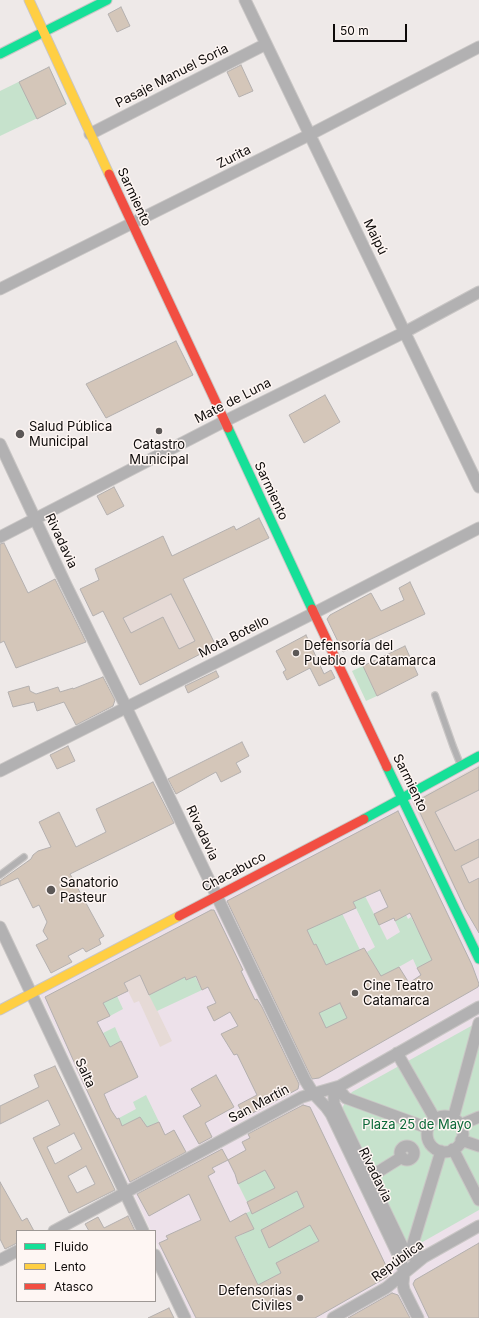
<!DOCTYPE html>
<html>
<head>
<meta charset="utf-8">
<style>
  body { margin:0 }
  #map { position:relative; width:479px; height:1318px; overflow:hidden; background:#eee9e8; font-family:Inter,sans-serif }
  canvas { display:block }
  .legend { position:absolute; left:16px; top:1230px; width:140px; height:72px; box-sizing:border-box; background:#fef6f3; border:1px solid #9e9895; margin:0; padding:5px 7px; list-style:none; font-size:12px; color:#0d0a09 }
  .legend li { display:flex; align-items:center; gap:8px; height:20px }
  .legend b { width:20px; border:1px solid #9e9895 }
  .scale { position:absolute; left:333px; top:24px; width:74px; height:18px; box-sizing:border-box; border:2px solid #0d0a09; border-top:0; padding-left:5px; font-size:12px; line-height:14px; white-space:nowrap; color:#0d0a09; -webkit-text-stroke:3px #fef6f3; paint-order:stroke }
</style>
</head>
<body>
<div id="map">
<canvas width="479" height="1318"></canvas>
<ul class="legend">
<li><b style="height:5px;background:#16e098"></b>Fluido</li>
<li><b style="height:5px;background:#ffcf43"></b>Lento</li>
<li><b style="height:5px;background:#f24e42"></b>Atasco</li>
</ul>
<div class="scale">50 m</div>
</div>
<script>
const context = document.querySelector('canvas').getContext('2d');
context.lineJoin = 'round';
function fill(path, color) { context.fillStyle = color; context.fill(path, 'evenodd'); }
const toPath = rows => new Path2D(rows.map(r => 'M' + r).join(''));
function stroke(path, color, width, dash) { context.strokeStyle = color; context.lineWidth = width; context.lineCap = dash ? 'butt' : 'round'; context.setLineDash(dash || []); context.stroke(path); }
function label(font, color, halo, rows, align = 'center') {
  context.font = font + ' Inter,sans-serif'; context.lineWidth = 3; context.setLineDash([]); context.textBaseline = 'middle'; context.strokeStyle = halo; context.fillStyle = color; for (const [text, x, y, turn = 0] of rows) {
    context.save(); context.translate(x, y); context.rotate((+turn || 0) * Math.PI / 180); context.textAlign = isNaN(turn) ? turn : align; if (halo) context.strokeText(text, 0, 0); context.fillText(text, 0, 0); context.restore();
  }
}
fill(toPath([
  [479,762,479,1318,192,1318,155,1240,155,1231,151,1231,40,994]
]), '#ede1ea');
fill(toPath([
  [181,574,216,646,140,685,103,611],
  [479,765,479,877,455,890,412,802],
  [140,975,172,1041,160,1047,139,1001,134,1003,124,983]
]), '#e6dad6');
fill(toPath([
  [49,67,67,104,0,136,0,91],
  [363,666,377,696,366,701,352,671],
  [365,896,387,940,400,932,395,921,406,915,408,919,411,917,433,960,417,968,413,959,381,977,367,952,375,947,353,902],
  [337,903,360,950,326,965,316,944,314,945,308,932,304,929],
  [321,967,348,1019,326,1028,324,1024,308,1018],
  [195,976,202,990,157,1011,149,995,185,977,187,980],
  [117,996,123,1009,110,1016,103,1003],
  [473,1025,479,1027,479,1210,419,1244,413,1243,404,1240,342,1110,346,1098,352,1092],
  [115,1027,121,1041,100,1052,107,1041,103,1033],
  [146,1095,159,1122,147,1127,140,1117,122,1126,119,1118,136,1109,133,1102],
  [265,1170,277,1187,247,1202,238,1184],
  [297,1191,304,1207,261,1230,269,1247,328,1215,316,1235,319,1241,276,1263,281,1273,258,1285,242,1250,220,1260,220,1245,253,1229,246,1213,251,1211,252,1214]
]), '#c6e2cc');
const building = toPath([
  [121,7,130,26,117,32,108,14,121,7],
  [241,65,253,91,239,97,227,72,241,65],
  [49,67,66,104,37,119,19,82,49,67],
  [176,341,193,375,106,418,86,384,176,341],
  [325,395,340,422,304,443,289,415,325,395],
  [114,487,124,506,107,515,97,496,114,487],
  [259,518,269,538,183,579,216,646,140,685,103,611,93,616,80,589,99,580,95,569,163,536,172,556,234,526,236,530,259,518],
  [171,594,195,641,179,649,163,617,131,633,123,618,171,594],
  [4,543,28,593,55,579,86,642,16,668,4,641,0,643,0,544,4,543],
  [410,582,425,614,343,652,327,619,330,615,371,593,381,611,404,600,399,588,410,582],
  [306,635,324,674,331,670,335,678,319,686,310,668,287,680,283,672,286,670,276,651,306,635],
  [405,646,418,675,377,696,363,666,405,646],
  [216,671,219,677,188,693,185,686,216,671],
  [103,677,115,700,113,706,76,725,64,702,37,711,34,702,13,707,8,692,29,686,30,691,36,694,58,687,60,692,73,688,73,689,103,677],
  [242,742,249,756,236,763,241,772,221,782,216,772,176,794,168,779,242,742],
  [68,746,75,761,57,769,50,755,68,746],
  [479,767,479,790,435,812,455,851,479,839,479,857,461,866,469,883,479,878,479,933,465,909,415,802,479,767],
  [153,782,174,823,70,874,104,936,99,939,101,944,86,952,83,948,68,956,72,962,51,973,36,945,48,939,43,931,47,922,39,905,33,908,18,878,0,886,0,881,31,859,33,855,38,851,51,847,39,822,59,812,76,847,106,832,96,809,153,782],
  [398,811,472,965,479,984,478,987,319,1078,312,1079,227,901,398,811],
  [380,890,388,907,374,914,379,925,394,918,395,921,410,913,432,960,417,968,421,975,409,983,399,967,381,976,364,948,326,965,316,944,314,945,307,930,356,908,353,902,380,890],
  [340,1003,347,1018,326,1028,319,1013,340,1003],
  [211,910,214,910,243,970,241,971,255,1000,257,999,262,1007,299,1084,298,1089,245,1117,238,1105,257,1095,237,1054,234,1055,221,1034,238,1026,230,1012,214,1021,207,1007,216,1003,208,987,202,990,196,976,186,980,185,977,149,995,140,975,124,983,128,991,103,1003,110,1016,97,1022,110,1047,121,1041,138,1077,104,1094,111,1110,117,1119,119,1118,122,1126,140,1117,147,1127,159,1122,165,1135,174,1130,186,1152,130,1182,83,1082,45,997,211,910],
  [55,1066,115,1190,69,1213,33,1138,60,1125,48,1100,0,1124,0,1106,39,1087,34,1075,55,1066],
  [74,1133,82,1149,55,1164,47,1147,74,1133],
  [86,1166,95,1184,77,1193,68,1176,86,1166],
  [216,1075,234,1107,205,1123,212,1137,199,1144,183,1116,201,1106,191,1089,216,1075],
  [303,1105,310,1107,389,1272,387,1277,315,1318,196,1318,159,1243,168,1239,166,1236,201,1220,189,1194,149,1216,137,1194,222,1149,228,1160,212,1168,215,1172,208,1176,230,1222,246,1213,254,1229,235,1237,258,1285,281,1273,276,1263,319,1241,310,1225,269,1248,261,1230,304,1207,297,1191,252,1214,247,1202,275,1188,265,1170,238,1184,235,1174,228,1160,246,1150,242,1142,250,1138,248,1134,303,1105],
  [0,1182,22,1221,27,1218,34,1231,17,1231,17,1243,5,1249,0,1239,0,1182],
  [128,1216,135,1231,89,1231,85,1224,98,1217,104,1228,128,1216],
  [479,1243,479,1318,429,1318,413,1284,415,1280,479,1243],
  [392,1293,398,1295,410,1318,348,1318,392,1293],
  [169,1308,174,1318,148,1318,169,1308]
]);
fill(building, '#d4c6b9');
stroke(building, '#b4b0af', 1);
const lane = toPath([
  [435,695,453,746,461,766],
  [0,875,24,857]
]);
const street = toPath([
  [245,0,479,487],
  [90,134,266,44],
  [0,289,309,135,479,47],
  [0,444,66,585,126,707,305,1080,313,1093,326,1107,331,1114,401,1261,404,1273,403,1284,404,1290,418,1318],
  [0,537,225,421,405,332,479,292],
  [0,771,314,613,479,528],
  [0,927,143,1231],
  [397,1053,435,1119],
  [340,1086,334,1095,334,1104,404,1250,410,1255,424,1257],
  [341,1092,346,1098,428,1128],
  '427 1134a18 18 0 1 1 36 0a18 18 0 1 1-36 0Z',
  [453,1119,479,1023],
  [460,1125,479,1117],
  [461,1140,479,1146],
  '400 1153a7 7 0 1 1 14 0a7 7 0 1 1-14 0Z',
  [453,1149,479,1200],
  [373,1175,402,1157],
  [54,1231,302,1097,340,1086,479,1007],
  [411,1250,441,1151],
  [155,1255,185,1318],
  [0,1260,17,1251],
  [333,1318,386,1288,424,1257,479,1226]
]);
const fast = toPath([
  [0,54,107,0],
  [228,428,312,609],
  [387,767,479,959],
  [364,819,479,756]
]);
const slow = toPath([
  [29,0,109,174],
  [0,1010,179,916]
]);
const jam = toPath([
  [109,174,228,428],
  [312,609,387,767],
  [179,916,364,819]
]);
stroke(lane, '#c9c6c5', 8);
stroke(street, '#c9c6c5', 13);
stroke(fast, '#c9c6c5', 11);
stroke(slow, '#c9c6c5', 11);
stroke(jam, '#c9c6c5', 11);
stroke(lane, '#b2b1b2', 5.5);
stroke(street, '#b2b1b2', 11);
stroke(fast, '#16e098', 9);
stroke(slow, '#ffcf43', 9);
stroke(jam, '#f24e42', 9);
for (const [x, y, r, color] of [
  [159,431,4,"#5c5857"],
  [20,434,5,"#5c5857"],
  [296,653,4,"#5c5857"],
  [51,890,5,"#5c5857"],
  [355,993,4,"#5c5857"],
  [300,1298,4,"#5c5857"]
]) { const dot = new Path2D(); dot.arc(x, y, r, 0, 2 * Math.PI); context.fillStyle = color; context.fill(dot); stroke(dot, '#fef6f3', 1.5); }
label('13px', '#0d0a09', '#fef6f3', [
  ["Pasaje Manuel Soria",172,76,-27],
  ["Zurita",234,157,-27],
  ["Sarmiento",134,197,65],
  ["Maipú",375,237,64],
  ["Mate de Luna",233,401,-27],
  ["Sarmiento",271,491,65],
  ["Rivadavia",61,541,65],
  ["Mota Botello",234,637,-27],
  ["Sarmiento",410,783,64],
  ["Rivadavia",202,833,65],
  ["Chacabuco",234,872,-28],
  ["Salta",85,1073,65],
  ["San Martín",259,1104,-28],
  ["Rivadavia",375,1175,64],
  ["República",398,1261,-36]
]);
label('13px', '#0d0a09', '#fef6f3', [
  ["Salud Pública",29,427],
  ["Municipal",29,442],
  ["Catastro",159,445,"center"],
  ["Municipal",159,460,"center"],
  ["Defensoría del",304,646],
  ["Pueblo de Catamarca",304,661],
  ["Sanatorio",60,883],
  ["Pasteur",60,898],
  ["Cine Teatro",363,986],
  ["Catamarca",363,1001],
  ["Defensorias",292,1291,"right"],
  ["Civiles",292,1306,"right"]
], 'left');
label('13px', '#0a6837', '#fef6f3', [
  ["Plaza 25 de Mayo",417,1125]
]);
</script>
</body>
</html>
